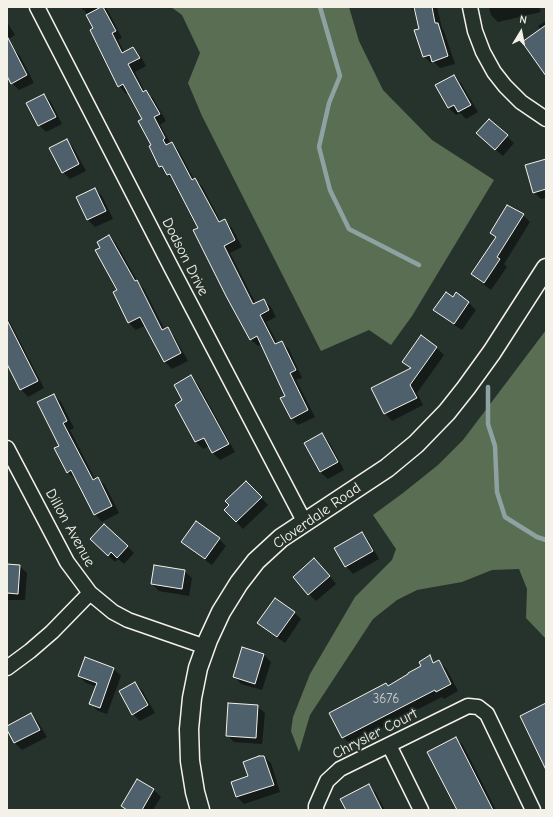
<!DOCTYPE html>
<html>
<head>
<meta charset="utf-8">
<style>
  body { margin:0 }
  #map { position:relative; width:553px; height:817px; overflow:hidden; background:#26332d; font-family:"Comic Neue",sans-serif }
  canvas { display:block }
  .frame { position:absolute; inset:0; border:8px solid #f4f1e8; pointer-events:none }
  .north { position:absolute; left:501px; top:12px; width:40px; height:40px; -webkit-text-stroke:3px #26332d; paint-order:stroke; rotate:10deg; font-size:11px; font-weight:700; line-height:16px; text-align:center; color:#f4f1e8 }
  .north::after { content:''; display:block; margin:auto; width:14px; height:18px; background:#f4f1e8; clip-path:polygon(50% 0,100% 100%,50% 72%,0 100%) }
</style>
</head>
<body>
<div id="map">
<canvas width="553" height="817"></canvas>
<div class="frame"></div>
<div class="north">N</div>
</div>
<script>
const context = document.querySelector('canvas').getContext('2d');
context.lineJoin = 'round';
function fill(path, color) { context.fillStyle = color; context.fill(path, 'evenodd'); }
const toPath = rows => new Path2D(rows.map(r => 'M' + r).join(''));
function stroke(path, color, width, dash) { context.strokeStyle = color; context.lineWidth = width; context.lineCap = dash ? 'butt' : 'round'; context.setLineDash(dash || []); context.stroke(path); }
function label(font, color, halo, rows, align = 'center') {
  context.font = font + ' "Comic Neue",sans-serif'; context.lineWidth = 4; context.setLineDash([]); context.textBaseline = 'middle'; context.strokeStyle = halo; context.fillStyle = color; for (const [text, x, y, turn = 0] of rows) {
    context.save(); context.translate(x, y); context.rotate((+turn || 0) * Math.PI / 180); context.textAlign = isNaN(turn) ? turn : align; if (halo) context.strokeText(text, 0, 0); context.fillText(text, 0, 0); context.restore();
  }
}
fill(toPath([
  [171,7,349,7,359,41,383,90,432,140,494,180,412,316,391,345,369,330,321,351,202,116,188,83,200,53,182,15],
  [546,330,546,639,526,618,527,589,519,569,492,570,462,582,417,590,397,600,373,619,310,715,299,752,291,731,293,717,310,674,355,597,392,560,396,549,373,515,403,493,438,465,463,440]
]), '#596e52');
fill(toPath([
  [80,7,106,7,122,38,118,40,124,52,133,48,140,55,146,66,135,72,145,92,153,98,166,121,160,125,171,144,172,144,179,151,194,179,202,186,221,222,225,221,232,228,242,247,230,253,256,304,263,300,271,307,276,317,266,322,278,344,282,342,289,349,302,378,296,380,315,417,298,425,291,418,286,396,262,344,258,346,250,339,200,228,175,183,160,166,144,120,129,92,126,94,119,86,94,29,85,11],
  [410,7,437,7,442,28,444,31,455,64,440,68,434,62,431,63,424,56,420,29,416,14],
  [489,7,539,7,541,12,498,22,491,15],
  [546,21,546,72,541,30,538,26],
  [7,22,15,35,7,40],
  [13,49,20,56,34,83,19,90,12,83,7,74,7,52],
  [454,76,461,83,478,112,466,119,460,113,456,115,449,108,437,86],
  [44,95,51,102,62,124,46,132,39,125],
  [489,120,514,143,503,156,484,140],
  [66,140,73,147,86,171,70,179,63,172],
  [546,162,546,198,541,199,534,192],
  [95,189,102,196,113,219,95,227,88,220,77,198],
  [523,215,530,222,504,264,507,267,491,290,479,281,472,274,496,238,491,233],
  [109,236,116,243,138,282,144,289,165,330,167,329,174,336,188,361,172,369,165,362,146,325,136,330,129,323,114,293,118,291,101,248],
  [456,294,469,303,476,310,462,330,442,317,435,310,453,298],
  [7,318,10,322,44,388,28,397,21,389,7,359],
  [421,337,437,348,444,355,417,393,423,405,392,421,385,413,412,369,404,361],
  [191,377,198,384,235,452,220,460,213,453,209,446,203,449,196,442,176,405,184,401],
  [54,395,61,402,74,428,70,430,95,479,98,478,105,485,119,513,102,522,95,514,77,478,75,479,67,472],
  [322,435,329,442,344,470,328,479,320,472],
  [246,482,268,505,243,529,225,510],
  [362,533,369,541,379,559,353,574,346,566],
  [219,539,226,546,212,565,190,549,182,542],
  [98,546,127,546,134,553,124,564,118,559,115,562],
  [7,565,20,566,27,573,25,600,7,600],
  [322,567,336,584,316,601,309,594],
  [184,571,192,578,189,596,159,591,152,584],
  [294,612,301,619,285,643,266,630,259,622],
  [243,648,264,655,271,662,262,690,241,684,234,676],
  [429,657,435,663,438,661,446,668,458,691,444,699,442,697,350,744,343,737,388,686,423,666],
  [113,668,121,676,107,714,98,711,91,704,97,687,86,683,79,676],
  [135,683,142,690,155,713,140,721,133,714],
  [257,706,265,713,262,744,234,742,227,735],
  [31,714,38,722,47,737,22,750,15,743,7,727],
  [456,738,463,745,496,810,458,810],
  [263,756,271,763,280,792,244,804,237,797,232,783,249,777],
  [369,786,376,793,385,810,347,810],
  [154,790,161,797,153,810,126,810,122,806]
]), '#0007');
stroke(toPath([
  [320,7,340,76,329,103,319,147,330,190,349,229,419,265],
  [488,387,488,424,495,446,497,492,505,517,537,537,546,540]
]), '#8fa2a2', 4.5);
const building = toPath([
  [101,7,103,7,116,31,112,33,122,53,133,47,140,58,128,64,143,92,146,90,160,114,154,117,165,138,163,140,166,145,172,142,192,180,195,178,219,222,225,219,235,240,224,246,253,304,264,299,269,310,260,315,275,344,282,341,296,370,290,373,308,410,291,419,280,398,285,396,257,336,250,340,226,296,193,230,198,228,170,174,167,175,162,166,159,167,149,146,151,145,138,121,142,119,123,84,118,87,90,30,93,28,86,15,101,7],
  [414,7,432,7,435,23,438,23,448,56,432,62,430,55,423,57,414,30,419,29,414,7],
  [546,25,546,76,522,42,546,25],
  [7,36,27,75,11,84,7,76,7,36],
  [454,75,471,105,458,112,454,105,448,108,435,85,454,75],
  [44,94,56,117,38,126,26,103,44,94],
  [489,119,508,135,495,150,476,133,489,119],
  [67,139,79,164,62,173,49,148,67,139],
  [546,159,546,189,533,193,525,165,546,159],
  [95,188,106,211,87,220,76,197,95,188],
  [507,205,524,214,497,257,500,259,484,283,471,274,496,237,490,233,507,205],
  [109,235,135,281,137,280,162,330,168,327,181,353,164,362,140,317,128,323,113,292,117,290,95,250,100,248,97,242,109,235],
  [446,292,453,297,456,292,469,302,454,324,433,310,446,292],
  [7,320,38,381,20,390,7,364,7,320],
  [421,335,437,347,410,385,417,398,384,414,371,388,411,368,402,362,421,335],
  [191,375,229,444,212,453,204,438,195,442,175,405,182,400,174,385,191,375],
  [54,394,67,421,63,423,93,480,98,477,112,506,94,515,71,470,67,473,54,448,59,446,37,402,54,394],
  [322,433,338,462,320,472,304,443,322,433],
  [246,481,262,497,236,522,224,510,229,505,225,501,246,481],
  [196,521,220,538,205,559,181,542,196,521],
  [104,524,128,546,117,558,111,552,108,556,90,539,104,524],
  [362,532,373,551,345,567,334,548,362,532],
  [314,558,330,576,308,595,293,577,314,558],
  [7,564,20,565,18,594,7,593,7,564],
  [154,565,185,570,182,589,151,584,154,565],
  [275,598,295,612,277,637,257,623,275,598],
  [242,647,264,654,255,684,233,677,242,647],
  [430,655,433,663,439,660,451,684,436,692,435,690,342,738,329,713,386,683,388,686,408,674,408,673,421,666,419,662,430,655],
  [85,657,114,668,100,708,89,704,97,683,78,676,85,657],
  [135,682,148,705,132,715,119,691,135,682],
  [228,703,258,705,256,738,226,736,228,703],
  [546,703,546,770,520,716,546,703],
  [31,713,40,730,14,743,7,730,7,726,31,713],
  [456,737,493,810,457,810,427,752,456,737],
  [259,756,264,756,274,785,236,797,231,782,248,776,243,762,259,756],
  [137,779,154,789,142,810,127,810,121,806,137,779],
  [369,784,382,810,346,810,340,799,369,784]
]);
fill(building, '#4e606b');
stroke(building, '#f4f1e8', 1);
const minor = toPath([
  [37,7,172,269,304,521],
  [470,7,475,31,483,52,494,72,505,86,521,102,546,119],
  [7,448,67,562,90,593,113,612,128,620,206,647],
  [7,668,30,651,52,632,90,593],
  [389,745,421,810],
  [316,810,316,806,327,781,340,769,468,706,478,707,487,714,533,810]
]);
const tertiary = toPath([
  [200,810,195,792,190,761,189,729,192,698,198,668,208,640,221,612,239,583,256,561,281,538,387,468,416,444,447,412,466,388,492,352,546,268]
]);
stroke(minor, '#f4f1e8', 17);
stroke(tertiary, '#f4f1e8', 21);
stroke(minor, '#26332d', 14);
stroke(tertiary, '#26332d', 18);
label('13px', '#cacdc9', null, [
  ["3676",386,699]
]);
label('15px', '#f4f1e8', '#26332d', [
  ["Dodson Drive",185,257,63],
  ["Cloverdale Road",317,516,-35],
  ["Dillon Avenue",70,528,61],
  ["Chrysler Court",375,734,-27]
]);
</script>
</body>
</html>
